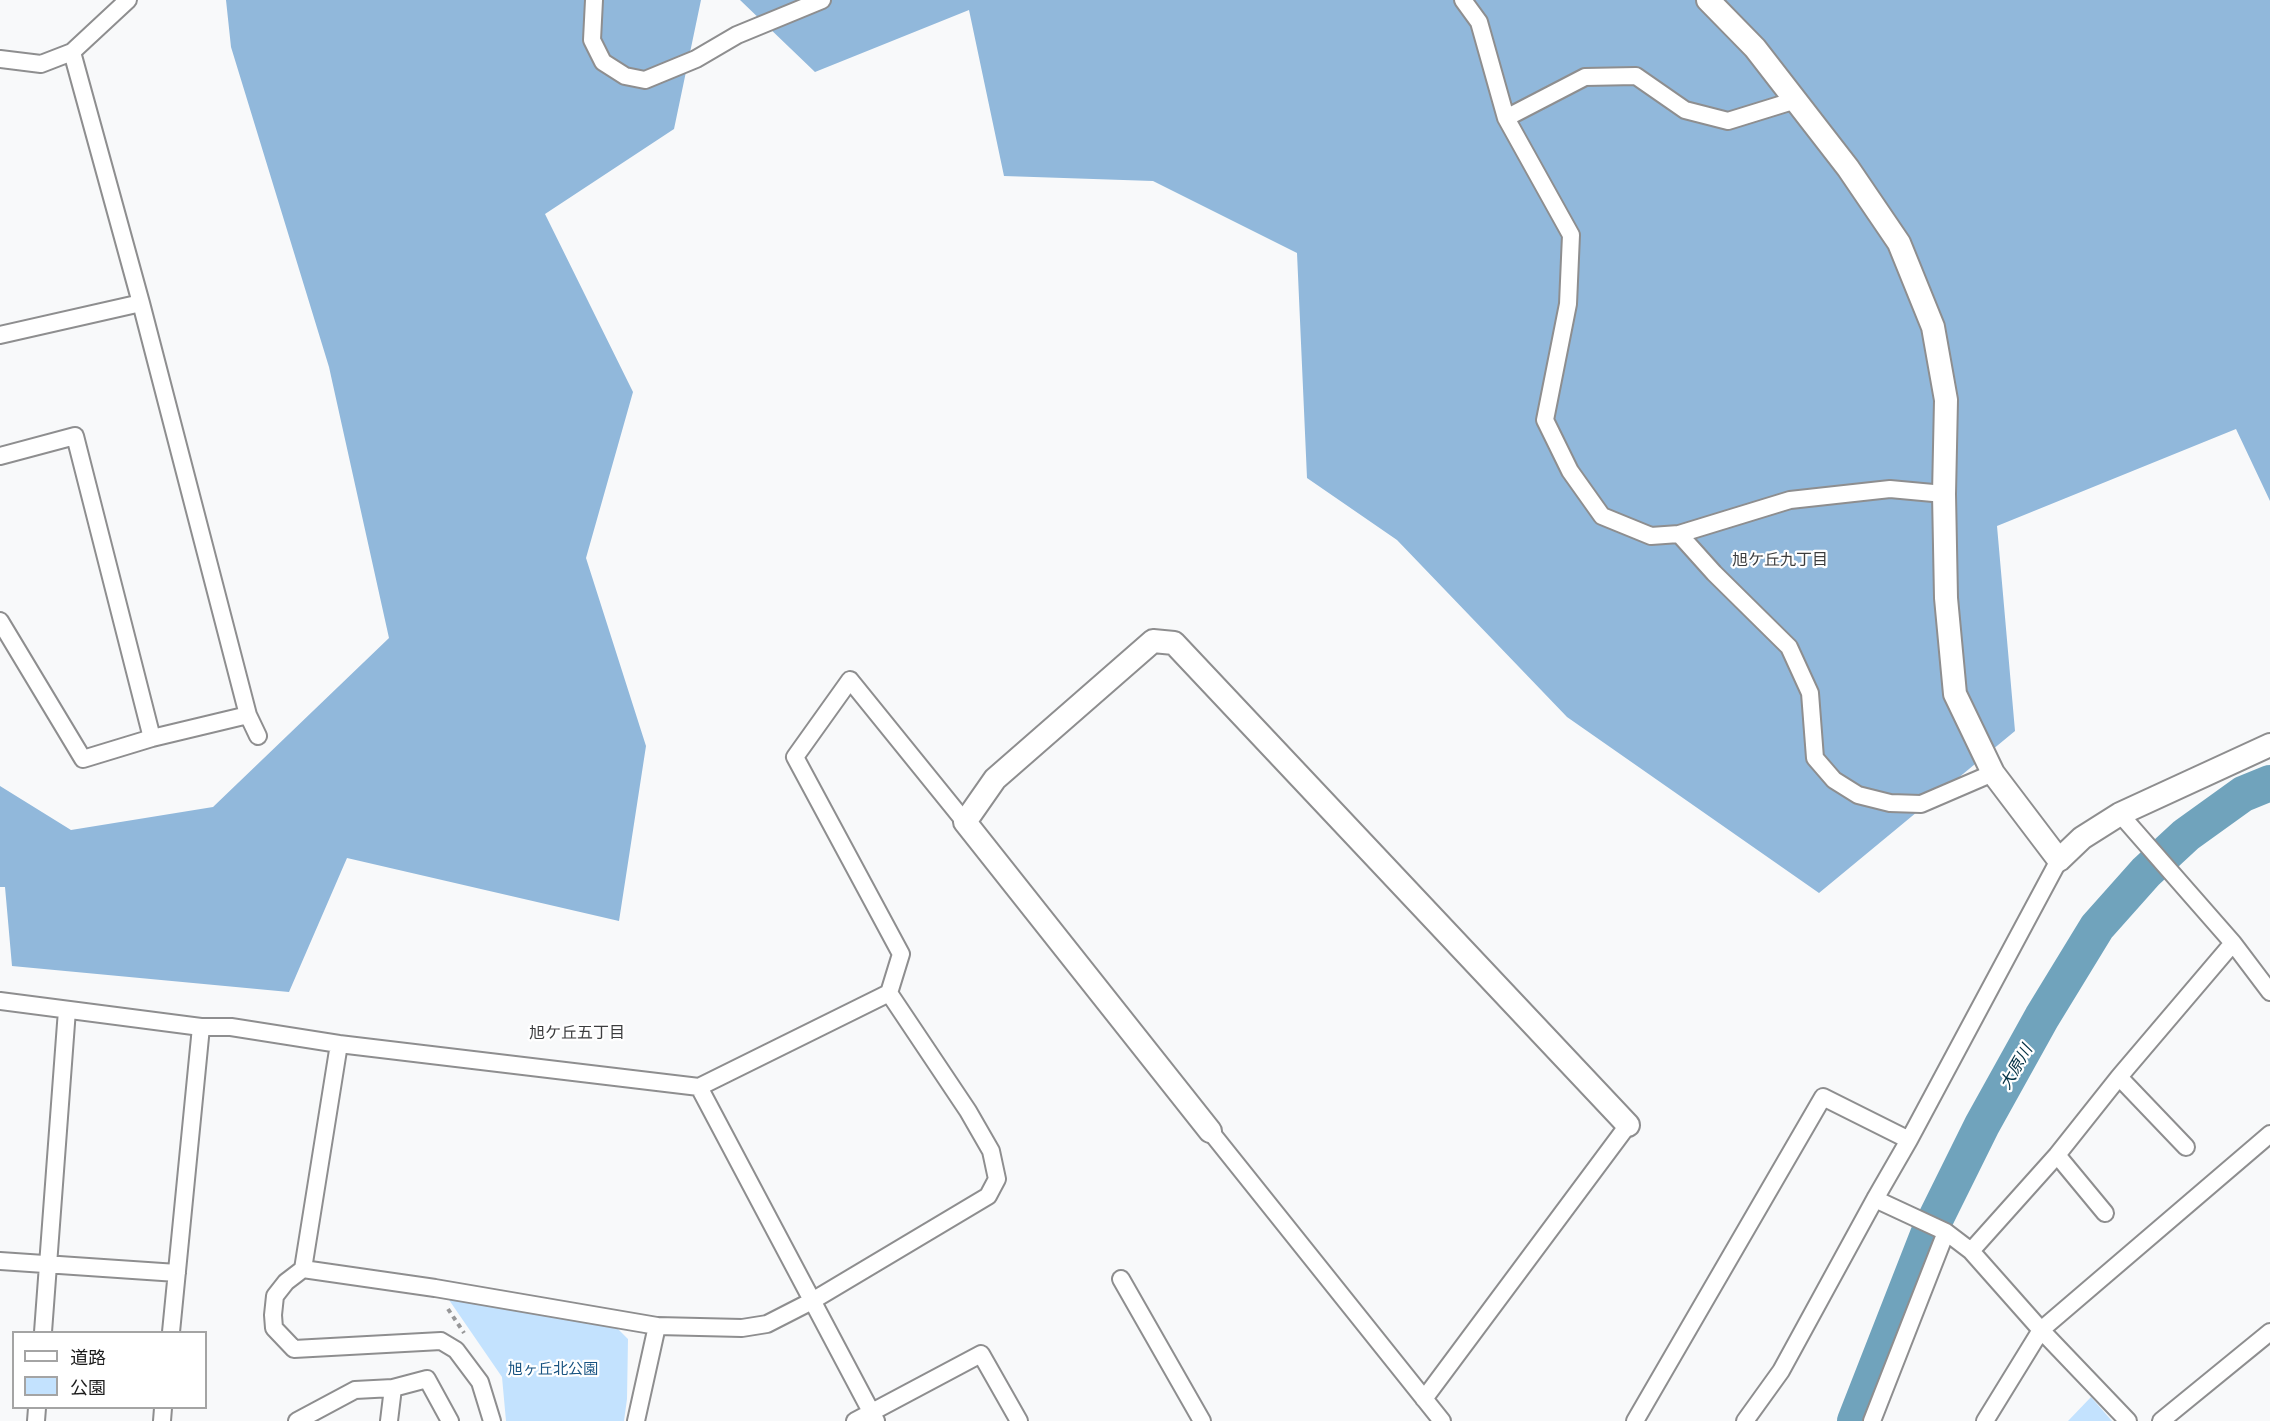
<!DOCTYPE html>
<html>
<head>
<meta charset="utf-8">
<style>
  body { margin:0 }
  #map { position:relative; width:2270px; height:1421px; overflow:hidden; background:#f8f9fa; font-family:Commissioner,"Noto Sans JP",sans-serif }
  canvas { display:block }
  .legend { position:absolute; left:12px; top:1331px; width:195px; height:78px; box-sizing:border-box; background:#fff; border:2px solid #a4a4a4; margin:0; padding:8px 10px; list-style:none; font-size:18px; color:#1c1c1c }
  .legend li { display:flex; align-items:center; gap:12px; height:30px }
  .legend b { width:30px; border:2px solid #a4a4a4 }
</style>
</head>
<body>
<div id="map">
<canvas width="2270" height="1421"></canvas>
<ul class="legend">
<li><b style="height:8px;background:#fff"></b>道路</li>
<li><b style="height:16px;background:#c3e2fe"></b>公園</li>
</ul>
</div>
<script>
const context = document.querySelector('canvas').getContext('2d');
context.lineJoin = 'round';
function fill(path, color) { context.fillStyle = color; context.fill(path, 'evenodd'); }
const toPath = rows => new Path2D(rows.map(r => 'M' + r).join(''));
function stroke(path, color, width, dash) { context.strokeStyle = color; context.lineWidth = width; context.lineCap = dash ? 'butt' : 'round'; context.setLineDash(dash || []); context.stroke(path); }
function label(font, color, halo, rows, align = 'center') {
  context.font = font + ' Commissioner,"Noto Sans JP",sans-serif'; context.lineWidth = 4.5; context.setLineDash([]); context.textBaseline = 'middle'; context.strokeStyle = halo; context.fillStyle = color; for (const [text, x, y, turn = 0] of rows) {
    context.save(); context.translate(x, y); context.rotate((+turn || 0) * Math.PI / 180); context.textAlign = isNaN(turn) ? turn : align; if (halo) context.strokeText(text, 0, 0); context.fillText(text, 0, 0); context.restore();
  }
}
fill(toPath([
  [447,1297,618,1329,628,1339,627,1399,624,1421,506,1421,502,1377],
  [2091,1397,2112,1421,2068,1421]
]), '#c3e2fe');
fill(toPath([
  [226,0,701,0,674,129,545,214,633,392,586,558,646,746,619,921,347,858,289,992,12,966,5,887,0,887,0,786,71,830,213,807,389,638,329,367,231,47],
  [740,0,2270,0,2270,501,2236,429,1997,526,2015,731,1819,893,1567,717,1397,540,1307,478,1297,253,1153,181,1004,176,969,10,815,72]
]), '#91b8db');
stroke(toPath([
  [1855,1421,1929,1232,1982,1125,2042,1017,2097,927,2146,872,2186,835,2243,794,2270,783]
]), '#70a3bc', 36);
const street = toPath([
  [594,0,592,40,603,62,625,76,645,80,696,59,737,35,822,0],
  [1463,0,1479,22,1506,118,1571,235,1568,304,1545,420,1570,471,1602,516,1651,536,1679,534,1790,500,1890,489,1944,494],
  [72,52,141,303,248,715,258,736],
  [0,59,41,64,72,52,128,0],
  [1506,118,1585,77,1636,76,1685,110,1728,121,1796,100],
  [0,335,141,303],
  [0,456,75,436,152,738],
  [1679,534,1714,573,1789,647,1810,693,1815,758,1834,780,1858,795,1890,803,1921,804,1993,773],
  [0,621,83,759,152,738,248,715],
  [2120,814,2233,943,2270,992],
  [889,993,901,954,795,757,850,680,965,822],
  [0,1001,201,1027,231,1027,339,1044,699,1087,876,1421],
  [339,1044,303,1269,286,1282,275,1296,273,1315,274,1328,294,1349,441,1341,456,1350,480,1382,492,1421],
  [2119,1077,2186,1147],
  [1210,1131,1442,1421],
  [2057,1155,2105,1213],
  [1875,1199,1946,1232,1971,1251,2041,1330,2128,1421],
  [1971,1251,2057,1155,2119,1077,2233,943],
  [0,1261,177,1273],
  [303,1269,435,1288,657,1326,636,1421],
  [1121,1279,1202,1421],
  [657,1326,742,1328,767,1324,812,1301,988,1196,997,1179,991,1151,968,1111,889,993,699,1087],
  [43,1332,67,1010],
  [171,1332,201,1027],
  [1424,1399,1628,1125],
  [36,1421,37,1408],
  [162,1421,163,1408],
  [297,1421,355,1390,393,1388,427,1379,450,1421],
  [389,1421,393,1388],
  [855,1421,981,1354,1019,1421],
  [1635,1421,1823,1097,1909,1140],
  [1745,1421,1781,1371,1875,1199,1909,1140,2059,860],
  [1872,1421,1946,1232],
  [1985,1421,2041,1330,2270,1134],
  [2161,1421,2270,1332]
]);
const secondary = toPath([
  [1708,0,1755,48,1848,168,1899,243,1933,327,1946,400,1944,494,1946,598,1955,694,1993,773,2059,860,2082,838,2120,814,2270,745],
  [1210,1131,965,822,995,779,1153,641,1174,643,1628,1125]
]);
stroke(street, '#8e8e8f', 20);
stroke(secondary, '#8e8e8f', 26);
stroke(toPath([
  [448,1309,464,1333]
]), '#979798', 4, [4.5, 4.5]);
stroke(street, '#fff', 16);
stroke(secondary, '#fff', 22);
label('15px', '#195482', '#fff', [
  ["旭ヶ丘北公園",553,1369]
]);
label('16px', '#3c3d3e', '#fff', [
  ["旭ケ丘九丁目",1780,560],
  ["旭ケ丘五丁目",577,1033]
]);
label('italic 16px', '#002f42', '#fff', [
  ["大原川",2016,1067,-60]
]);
</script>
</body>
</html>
